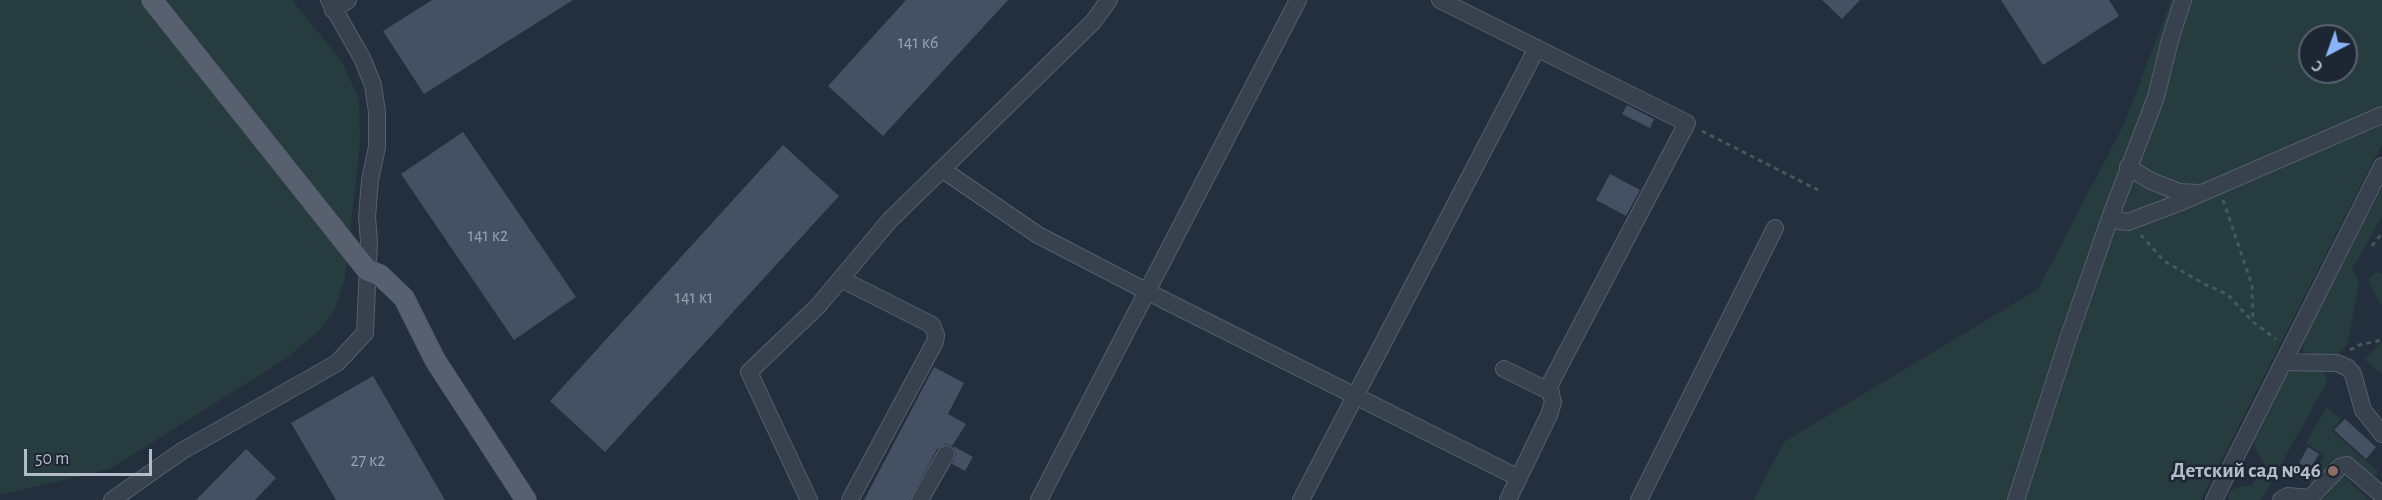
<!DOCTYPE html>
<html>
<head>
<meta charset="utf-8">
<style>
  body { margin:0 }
  #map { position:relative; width:2382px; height:500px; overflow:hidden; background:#242f3e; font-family:"Alegreya Sans",sans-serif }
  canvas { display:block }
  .north { position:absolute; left:2298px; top:24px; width:60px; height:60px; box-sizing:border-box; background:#1d2633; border:2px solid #59626f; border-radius:50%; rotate:221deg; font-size:16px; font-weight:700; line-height:24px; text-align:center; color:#b4bcc9 }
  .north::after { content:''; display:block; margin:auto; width:21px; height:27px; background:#8ab4f8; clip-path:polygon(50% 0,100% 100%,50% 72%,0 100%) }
  .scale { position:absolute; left:24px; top:449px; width:128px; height:27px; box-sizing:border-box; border:3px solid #b4bcc9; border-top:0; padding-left:8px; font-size:18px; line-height:21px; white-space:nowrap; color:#b4bcc9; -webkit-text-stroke:4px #1d2633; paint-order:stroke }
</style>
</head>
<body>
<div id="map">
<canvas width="2382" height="500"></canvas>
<div class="north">С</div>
<div class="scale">50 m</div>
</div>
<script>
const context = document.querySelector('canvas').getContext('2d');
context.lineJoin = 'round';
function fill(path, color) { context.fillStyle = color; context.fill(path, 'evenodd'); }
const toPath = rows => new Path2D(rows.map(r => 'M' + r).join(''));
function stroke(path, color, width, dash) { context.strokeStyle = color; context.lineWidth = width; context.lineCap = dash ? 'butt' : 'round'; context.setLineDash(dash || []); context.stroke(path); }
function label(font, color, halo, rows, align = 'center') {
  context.font = font + ' "Alegreya Sans",sans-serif'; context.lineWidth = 5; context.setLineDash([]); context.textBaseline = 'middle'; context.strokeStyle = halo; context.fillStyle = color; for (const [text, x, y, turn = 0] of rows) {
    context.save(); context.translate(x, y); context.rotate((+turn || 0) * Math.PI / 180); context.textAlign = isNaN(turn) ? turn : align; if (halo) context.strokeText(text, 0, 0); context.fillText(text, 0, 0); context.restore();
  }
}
fill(toPath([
  [0,0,292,0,343,63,359,100,360,143,345,278,335,310,322,328,287,358,110,469,0,495],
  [2171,0,2382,0,2382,144,2201,500,1754,500,1784,442,2038,289,2125,122],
  [2310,36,2346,36,2346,72,2310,72],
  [2382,188,2382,217,2352,269,2359,281,2348,343,2336,356,2311,357,2303,351,2304,340],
  [2376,272,2382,274,2382,307,2370,284,2369,279],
  [2382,341,2382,372,2381,374,2365,360],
  [2293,368,2323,370,2327,379,2326,384,2261,500,2229,500,2228,494,2235,488,2252,485,2263,467,2264,463,2255,448,2254,441,2287,374],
  [2326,407,2341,419,2332,431,2378,472,2373,478,2339,458,2314,486,2306,481,2325,456,2306,443],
  [2343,476,2370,500,2322,500]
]), '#263c3f');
fill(toPath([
  [432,0,573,0,424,94,383,31],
  [906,0,1008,0,883,136,828,86],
  [1822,0,1860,0,1842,19],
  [2001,0,2109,0,2119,16,2043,65],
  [1627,105,1654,119,1650,128,1622,114],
  [463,132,576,297,514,340,401,174],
  [783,145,839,196,605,452,550,401],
  [1610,174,1640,190,1626,216,1596,200],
  [934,367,964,383,948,414,966,424,952,446,945,444,937,449,910,500,864,500],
  [373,376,445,500,336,500,291,423],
  [2345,419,2376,447,2366,459,2334,430],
  [953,446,973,457,965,471,952,464,956,454],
  [2308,447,2319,454,2310,469,2299,463],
  [246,449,276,478,255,500,196,500]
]), '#455162');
const minor = toPath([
  [1440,0,1687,123,1549,386,1553,402,1549,415,1508,500],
  [2183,0,2170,40,2156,97,2111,215,2119,221,2128,222,2181,202,2382,115],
  [333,10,348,0],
  [2128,167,2151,181,2179,192,2199,193],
  [943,170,1038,235,1146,291,1519,478],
  [841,279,932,325,936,335,935,342,850,500],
  [2283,362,2337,363,2348,368,2353,374,2363,410,2382,434],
  [1504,369,1551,392],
  [112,500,182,451,337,363,365,333,369,241,367,217,370,180,377,147,377,112,373,85,362,58,329,0],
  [809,500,749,372,818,306,890,220,1093,22,1109,0],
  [920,500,946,454],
  [1039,500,1298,0],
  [1301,500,1537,48],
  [1639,500,1775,228],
  [2016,500,2068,339,2111,215],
  [2214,500,2382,166],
  [2281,500,2288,496,2310,498,2340,467,2347,465,2382,495]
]);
const major = toPath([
  [152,0,367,270,380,275,404,298,435,360,526,500]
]);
stroke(minor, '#565f6c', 18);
stroke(major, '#414a57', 22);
stroke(toPath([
  [1702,131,1818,190],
  [2223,200,2252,285,2253,320],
  [2141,235,2164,261,2206,285,2227,294,2253,322,2276,339],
  [2372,246,2382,233],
  [2350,350,2359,345,2382,340]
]), '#44595c', 3, [4.5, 4.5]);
stroke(minor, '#38414e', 16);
stroke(major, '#56606e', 21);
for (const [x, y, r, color] of [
  [2333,471,6,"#8d6e63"]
]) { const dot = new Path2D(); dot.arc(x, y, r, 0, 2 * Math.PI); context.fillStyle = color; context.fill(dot); stroke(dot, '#1d2633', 2); }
label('18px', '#98a1af', null, [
  ["141 к6",918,43],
  ["141 к2",488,236],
  ["141 к1",694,298],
  ["27 к2",368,461]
]);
label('bold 21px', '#b4bcc9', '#1d2633', [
  ["Детский сад №46",2321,471]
], 'right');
</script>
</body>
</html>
